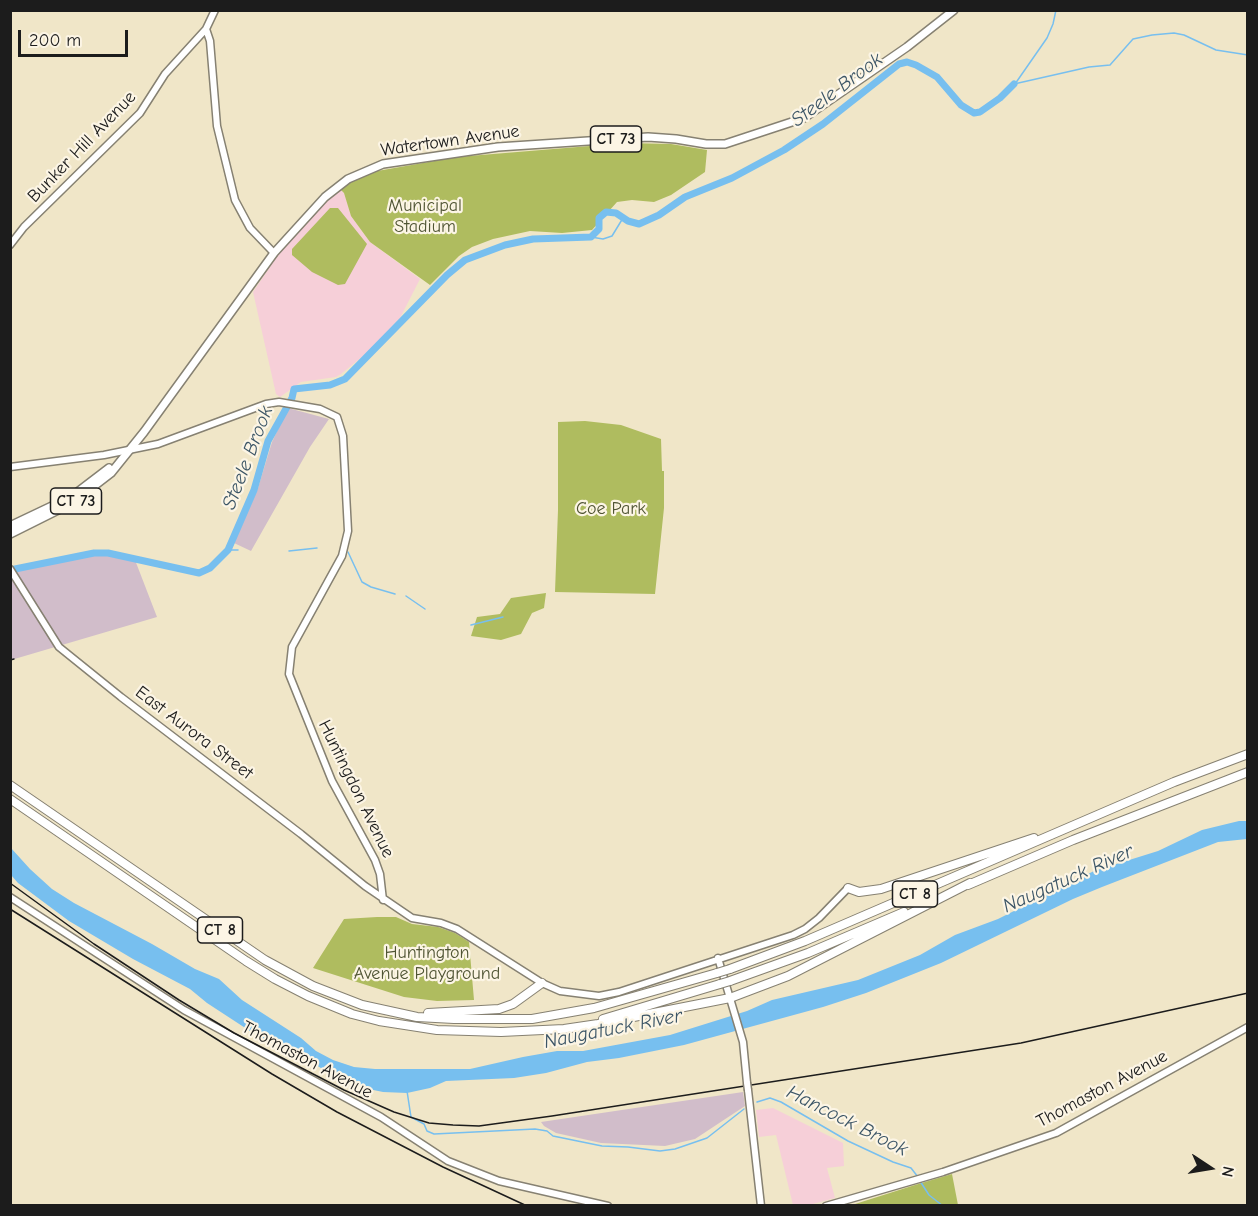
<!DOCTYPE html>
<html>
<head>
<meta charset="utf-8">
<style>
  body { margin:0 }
  #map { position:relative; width:1258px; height:1216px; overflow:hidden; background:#f0e6c8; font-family:"Comic Neue",sans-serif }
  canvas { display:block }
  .frame { position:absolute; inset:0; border:12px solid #1c1c1c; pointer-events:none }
  .north { position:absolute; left:1180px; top:1138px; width:60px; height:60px; -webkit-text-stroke:4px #fcf5e5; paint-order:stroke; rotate:102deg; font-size:16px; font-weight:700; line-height:24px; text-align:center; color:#1c1c1c }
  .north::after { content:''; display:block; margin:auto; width:21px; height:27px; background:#1c1c1c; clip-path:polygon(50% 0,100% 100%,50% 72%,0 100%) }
  .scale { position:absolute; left:18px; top:30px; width:110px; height:27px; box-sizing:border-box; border:3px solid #1c1c1c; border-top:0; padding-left:8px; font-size:18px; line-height:21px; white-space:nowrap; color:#1c1c1c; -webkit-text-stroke:4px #fcf5e5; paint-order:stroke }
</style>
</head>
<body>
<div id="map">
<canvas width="1258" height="1216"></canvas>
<div class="frame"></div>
<div class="north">N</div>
<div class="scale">200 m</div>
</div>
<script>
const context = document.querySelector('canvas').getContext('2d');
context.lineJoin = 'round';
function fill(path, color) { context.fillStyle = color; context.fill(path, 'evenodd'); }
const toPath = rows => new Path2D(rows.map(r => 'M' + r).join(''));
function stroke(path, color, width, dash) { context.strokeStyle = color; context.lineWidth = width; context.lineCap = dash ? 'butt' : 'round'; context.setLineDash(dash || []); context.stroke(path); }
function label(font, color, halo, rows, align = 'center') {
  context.font = font + ' "Comic Neue",sans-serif'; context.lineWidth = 4.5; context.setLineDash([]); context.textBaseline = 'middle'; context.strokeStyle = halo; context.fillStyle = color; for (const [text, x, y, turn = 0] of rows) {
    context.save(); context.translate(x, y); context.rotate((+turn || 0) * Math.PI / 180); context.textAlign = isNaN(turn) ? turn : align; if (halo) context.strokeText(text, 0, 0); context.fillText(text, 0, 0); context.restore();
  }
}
fill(toPath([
  [340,189,344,193,351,216,370,242,420,279,400,318,368,352,341,374,336,377,301,382,280,397,276,394,253,292,280,252,307,221],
  [773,1108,843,1143,844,1166,827,1168,835,1198,809,1205,793,1205,776,1135,759,1137,756,1110]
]), '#f6cfd8');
fill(toPath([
  [288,408,329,419,310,447,251,551,234,543,258,488,272,442],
  [94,553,108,553,135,560,157,617,11,660,11,570],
  [743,1092,745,1106,695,1139,665,1146,601,1143,556,1133,544,1126,541,1122]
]), '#d1bdca');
fill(toPath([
  [626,143,671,144,707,150,705,172,671,195,654,202,632,200,617,202,592,230,562,233,530,231,493,239,472,247,459,256,430,285,370,242,351,216,344,193,340,189,366,173,457,157],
  [330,208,338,208,367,244,345,284,338,285,312,272,292,255,292,249],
  [585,421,621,425,661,439,662,471,664,471,664,508,655,594,555,592,558,510,558,422],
  [546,593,544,608,532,613,521,634,501,640,471,636,477,617,500,614,511,598],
  [377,917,396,917,412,924,438,927,455,933,469,942,474,1000,437,1001,404,997,313,968,344,919],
  [952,1174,958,1205,852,1205,915,1185]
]), '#afbc5f');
fill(toPath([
  [1239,821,1248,821,1247,839,1218,842,1102,887,1073,899,941,963,866,993,823,1007,684,1045,619,1058,587,1062,546,1073,514,1078,446,1081,430,1088,407,1093,383,1092,359,1087,327,1072,296,1052,275,1045,256,1035,207,1003,190,989,133,959,69,921,18,883,11,875,11,848,30,869,52,889,74,903,152,944,195,969,219,979,242,1000,301,1038,316,1051,333,1060,354,1067,375,1069,470,1069,523,1057,557,1051,583,1051,670,1035,747,1011,772,1000,858,980,920,955,955,935,998,919,1094,871,1158,851,1202,830]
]), '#77bfef');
stroke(toPath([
  [1014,84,1089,67,1110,65,1133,39,1152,35,1174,33,1184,35,1216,50,1248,55],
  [1015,84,1047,38,1053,24,1056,10],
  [591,237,603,239,612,236,623,218],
  [228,550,238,550],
  [289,551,317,548],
  [348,552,362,582,371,587,395,594],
  [406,596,425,609],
  [471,625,503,617],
  [407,1091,411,1117,424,1124,427,1131,434,1134,535,1129,547,1131,553,1136,602,1146,628,1147,660,1151,675,1149,707,1138,744,1109],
  [757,1102,770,1098,781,1102,848,1141,893,1162,911,1168,918,1177],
  [920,1181,929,1195,943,1206]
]), '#77bfef', 1.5);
stroke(toPath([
  [10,570,94,553,108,553,199,573,210,568,228,550,254,490,268,441,292,398,294,389,330,385,345,379,447,275,465,260,505,245,533,239,591,237,599,229,599,218,606,212,616,213,628,221,639,224,659,215,685,197,732,178,784,150,823,124,899,64,907,62,916,65,937,77,961,105,974,113,980,112,1000,98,1014,84]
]), '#77bfef', 7);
const secondary = toPath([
  [206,29,210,41,217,126,235,200,250,228,274,253],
  [10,245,24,227,140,113,165,74,206,29,215,10],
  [10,467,104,455,158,444,266,404,279,402,320,409,337,417,343,436,348,531,342,556,292,647,289,674,332,781,375,860,380,874,383,900],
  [10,569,59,647,121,697,301,834,365,886,412,918,441,923,457,929,542,983,560,991,599,996,619,992,793,935,805,929,819,918,848,888],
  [10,897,184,1010,381,1117,448,1161,499,1181,608,1206],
  [718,958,743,1042,747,1083],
  [748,1090,761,1206],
  [826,1206,943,1172,1056,1133,1248,1027]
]);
const primary = toPath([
  [10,526,71,497,109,468],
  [10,534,72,503,111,473,144,432,274,253,325,197,348,179,383,164,498,147,648,137,676,139,706,144,725,144,804,118,907,47,954,10]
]);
const motorway = toPath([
  [10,785,265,960,313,986,362,1005,417,1017,454,1019,532,1019,594,1008,717,973],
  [10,799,246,961,275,979,308,996,352,1014,379,1021,437,1030,501,1032,564,1029,598,1024,730,998,788,976,970,883],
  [968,885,1073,840,1248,772],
  [848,888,859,892,881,889,1034,838],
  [730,969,805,941,1174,782,1248,754],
  [730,981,808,953,904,912],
  [428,1013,499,1009,513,1004,542,983],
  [603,1019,720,984]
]);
stroke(secondary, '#868172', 9);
stroke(primary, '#868172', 10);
stroke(motorway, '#868172', 10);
stroke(secondary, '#fff', 6);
stroke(primary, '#fff', 7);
stroke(motorway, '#fff', 8);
stroke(toPath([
  [10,660,14,659],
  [10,883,94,944,179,1000,234,1033,344,1090,394,1112,429,1123,453,1125,479,1126,552,1116,1021,1043,1248,993],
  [10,909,272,1074,337,1112,443,1167,527,1206]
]), '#1c1c1c', 1.5);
const secondaryBridge = toPath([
  [747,1083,748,1090]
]);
const motorwayBridge = toPath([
  [717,973,730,969],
  [720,984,730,981]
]);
stroke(secondaryBridge, '#868172', 9, []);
stroke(motorwayBridge, '#868172', 10, []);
stroke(secondaryBridge, '#fff', 6);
stroke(motorwayBridge, '#fff', 8);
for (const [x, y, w] of [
  [616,139,51],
  [76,501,51],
  [915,894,45],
  [220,930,45]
]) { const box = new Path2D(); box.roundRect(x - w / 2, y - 13, w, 26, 4.5); context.fillStyle = '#fcf5e5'; context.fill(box); stroke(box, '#1c1c1c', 1.5); }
label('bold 16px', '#1c1c1c', null, [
  ["CT 73",616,139],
  ["CT 73",76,501],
  ["CT 8",915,894],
  ["CT 8",220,930]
]);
label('18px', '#1c1c1c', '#fcf5e5', [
  ["Watertown Avenue",450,141,-8],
  ["Bunker Hill Avenue",82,147,-46],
  ["East Aurora Street",194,733,37],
  ["Huntingdon Avenue",356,789,64],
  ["Thomaston Avenue",307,1060,28],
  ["Thomaston Avenue",1102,1089,-28]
]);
label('18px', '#4f5433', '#fcf5e5', [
  ["Municipal",425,206],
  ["Stadium",425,227],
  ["Coe Park",611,509],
  ["Huntington",427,953],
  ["Avenue Playground",427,974]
]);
label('italic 20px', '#3c5566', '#fcf5e5', [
  ["Steele Brook",837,90,-37],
  ["Steele Brook",248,458,-69],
  ["Naugatuck River",1068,879,-24],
  ["Naugatuck River",613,1029,-11],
  ["Hancock Brook",847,1121,27]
]);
</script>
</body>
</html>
